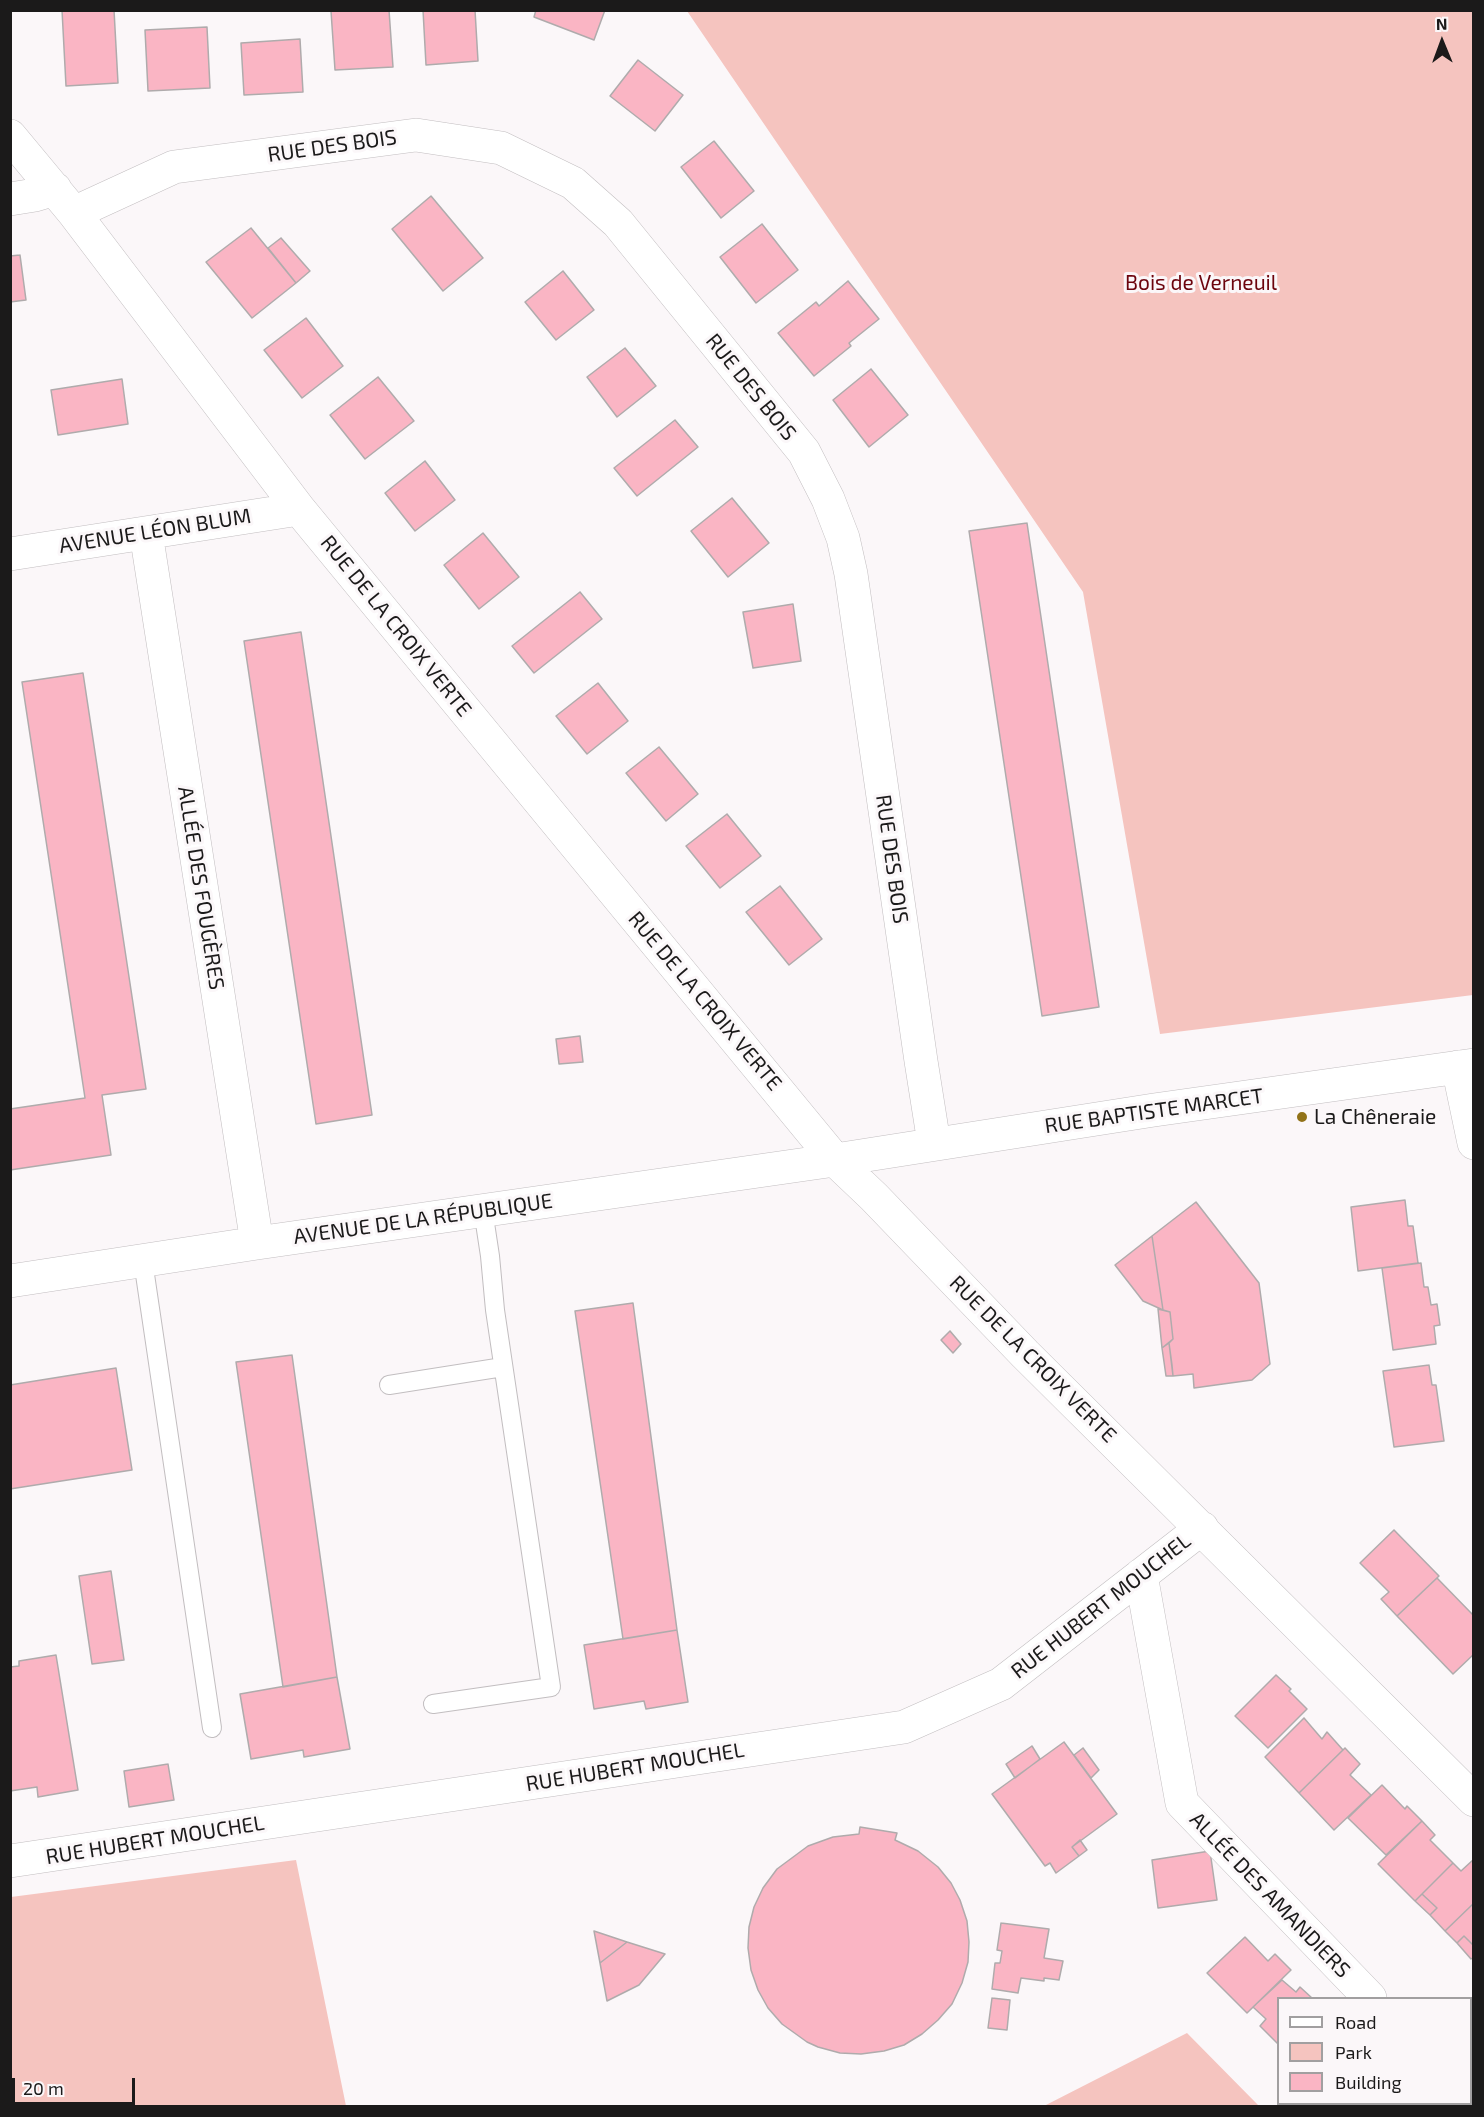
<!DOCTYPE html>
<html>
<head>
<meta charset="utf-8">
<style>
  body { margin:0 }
  #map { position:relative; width:1484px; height:2117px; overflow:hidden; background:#fbf7f9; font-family:"Exo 2",sans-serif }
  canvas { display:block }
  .frame { position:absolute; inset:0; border:12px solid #1b1a1a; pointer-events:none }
  .legend { position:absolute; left:1277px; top:1997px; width:195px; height:108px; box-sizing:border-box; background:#fbf7f9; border:2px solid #a19fa0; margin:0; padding:8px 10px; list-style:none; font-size:18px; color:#1b1a1a }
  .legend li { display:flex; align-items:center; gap:12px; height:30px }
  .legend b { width:30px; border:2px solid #a19fa0 }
  .north { position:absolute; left:1412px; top:12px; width:60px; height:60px; -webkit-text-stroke:4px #fbf7f9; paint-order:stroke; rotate:359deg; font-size:16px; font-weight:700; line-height:24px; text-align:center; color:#1b1a1a }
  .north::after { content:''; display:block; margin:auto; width:21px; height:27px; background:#1b1a1a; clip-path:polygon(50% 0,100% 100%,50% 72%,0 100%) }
  .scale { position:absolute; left:12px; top:2078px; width:123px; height:27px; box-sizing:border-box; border:3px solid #1b1a1a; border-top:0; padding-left:8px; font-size:18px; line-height:21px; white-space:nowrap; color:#1b1a1a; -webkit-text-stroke:4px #fbf7f9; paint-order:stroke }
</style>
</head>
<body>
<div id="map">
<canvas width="1484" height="2117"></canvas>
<div class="frame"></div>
<ul class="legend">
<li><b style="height:8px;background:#fff"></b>Road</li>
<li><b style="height:16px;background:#f5c4bf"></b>Park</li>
<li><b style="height:16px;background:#fab5c4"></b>Building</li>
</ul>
<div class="north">N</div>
<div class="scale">20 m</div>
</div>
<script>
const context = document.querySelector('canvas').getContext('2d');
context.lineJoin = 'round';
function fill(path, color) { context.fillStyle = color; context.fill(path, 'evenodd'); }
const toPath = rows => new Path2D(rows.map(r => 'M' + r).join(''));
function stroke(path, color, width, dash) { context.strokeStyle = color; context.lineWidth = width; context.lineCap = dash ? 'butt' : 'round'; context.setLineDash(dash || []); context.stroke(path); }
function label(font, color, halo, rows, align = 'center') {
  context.font = font + ' "Exo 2",sans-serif'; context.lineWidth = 6; context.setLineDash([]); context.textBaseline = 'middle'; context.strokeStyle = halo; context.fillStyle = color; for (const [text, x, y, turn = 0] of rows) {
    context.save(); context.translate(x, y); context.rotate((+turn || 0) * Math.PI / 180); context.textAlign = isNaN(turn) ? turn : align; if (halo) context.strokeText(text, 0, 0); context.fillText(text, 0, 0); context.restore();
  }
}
fill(toPath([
  [687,11,1473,11,1473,995,1160,1034,1083,592],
  [296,1860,346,2106,11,2106,11,1897],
  [1187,2033,1259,2106,1044,2106]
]), '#f5c4bf');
const building = toPath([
  [62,10,114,10,118,83,66,86,62,10],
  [389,10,393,67,335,70,331,11,389,10],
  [423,10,475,10,478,61,426,65,423,10],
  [536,10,605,10,594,40,534,17,536,10],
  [207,27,210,88,148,91,145,30,207,27],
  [300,39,303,92,244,95,241,43,300,39],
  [638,60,683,95,655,131,610,96,638,60],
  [714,141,754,191,721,218,681,167,714,141],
  [431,196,483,258,443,291,392,229,431,196],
  [762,224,798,270,756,303,720,257,762,224],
  [251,228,296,283,252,318,206,262,251,228],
  [281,238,310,271,296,283,268,248,281,238],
  [20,255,26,300,10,302,10,256,20,255],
  [563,271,594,310,556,340,525,302,563,271],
  [848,281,879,319,849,343,851,346,814,376,778,333,816,302,819,306,848,281],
  [306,318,343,366,302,398,264,350,306,318],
  [625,348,656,386,617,417,587,377,625,348],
  [871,369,908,415,869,447,833,400,871,369],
  [378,377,414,421,365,459,330,415,378,377],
  [122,379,128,424,58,435,51,390,122,379],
  [675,420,698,447,637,496,614,468,675,420],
  [425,461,455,500,415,531,385,493,425,461],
  [732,498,769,543,728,577,691,531,732,498],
  [1027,523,1099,1007,1042,1016,969,531,1027,523],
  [483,533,519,577,479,609,444,565,483,533],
  [580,592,602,619,534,673,512,646,580,592],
  [793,604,801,661,753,668,743,612,793,604],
  [301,632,372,1115,316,1124,244,641,301,632],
  [83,673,146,1089,102,1095,111,1155,10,1170,10,1109,85,1098,22,682,83,673],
  [598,683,628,721,587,754,556,716,598,683],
  [659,747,698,794,666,821,626,773,659,747],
  [727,814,761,856,720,888,686,846,727,814],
  [780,886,822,939,789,965,746,912,780,886],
  [580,1036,583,1062,559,1064,556,1039,580,1036],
  [1405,1200,1408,1226,1413,1226,1418,1263,1358,1271,1351,1207,1405,1200],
  [1196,1202,1259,1283,1270,1364,1252,1380,1194,1388,1193,1374,1173,1376,1169,1343,1173,1339,1170,1312,1163,1310,1152,1236,1196,1202],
  [1152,1236,1163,1310,1143,1301,1115,1265,1152,1236],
  [1421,1263,1424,1287,1428,1287,1431,1305,1437,1304,1440,1325,1434,1326,1436,1344,1393,1350,1382,1268,1421,1263],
  [633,1303,677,1630,623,1639,575,1311,633,1303],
  [1158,1309,1170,1312,1173,1339,1162,1348,1158,1309],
  [950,1331,961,1344,953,1353,941,1340,950,1331],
  [1169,1343,1172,1365,1173,1376,1166,1376,1162,1348,1169,1343],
  [292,1355,337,1677,283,1687,236,1362,292,1355],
  [1429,1365,1432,1385,1436,1385,1444,1441,1394,1447,1383,1371,1429,1365],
  [116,1368,132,1470,10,1489,10,1385,116,1368],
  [1394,1530,1439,1576,1397,1616,1381,1599,1389,1592,1360,1563,1394,1530],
  [111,1571,124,1660,92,1664,79,1576,111,1571],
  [1437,1578,1474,1616,1474,1654,1453,1674,1397,1616,1437,1578],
  [677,1630,688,1702,646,1709,644,1701,594,1709,584,1645,677,1630],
  [56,1655,78,1790,38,1797,37,1787,10,1791,10,1667,19,1666,19,1661,56,1655],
  [1276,1675,1291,1689,1289,1691,1307,1709,1268,1748,1235,1716,1276,1675],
  [337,1677,350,1749,304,1757,303,1750,251,1759,240,1694,337,1677],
  [1304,1718,1322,1739,1327,1732,1343,1750,1299,1793,1265,1757,1304,1718],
  [1064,1742,1117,1814,1072,1847,1079,1856,1056,1873,1050,1863,1045,1866,992,1794,1064,1742],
  [1032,1746,1040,1759,1015,1778,1006,1764,1032,1746],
  [1083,1748,1099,1770,1091,1778,1074,1755,1083,1748],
  [1345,1748,1360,1764,1350,1775,1371,1795,1334,1830,1299,1793,1345,1748],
  [168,1764,174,1800,129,1807,124,1771,168,1764],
  [1382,1785,1405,1809,1407,1806,1422,1821,1386,1855,1348,1818,1382,1785],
  [1422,1821,1435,1835,1430,1840,1453,1863,1415,1901,1378,1864,1422,1821],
  [860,1827,897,1833,895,1840,918,1851,938,1867,951,1883,960,1900,967,1921,969,1942,968,1962,962,1983,952,2004,938,2020,922,2034,904,2045,884,2051,861,2054,840,2053,818,2047,807,2042,782,2024,768,2008,758,1990,751,1970,748,1948,749,1927,754,1907,763,1888,777,1869,808,1846,833,1837,859,1834,860,1827],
  [1080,1840,1087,1850,1079,1856,1072,1847,1080,1840],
  [1210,1851,1217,1900,1158,1908,1152,1860,1210,1851],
  [1474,1859,1474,1903,1445,1931,1430,1915,1437,1908,1422,1894,1453,1863,1461,1871,1474,1859],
  [1422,1894,1437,1908,1430,1915,1415,1901,1422,1894],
  [1474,1903,1474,1946,1464,1936,1457,1943,1445,1931,1474,1903],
  [1001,1923,1049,1929,1044,1958,1063,1961,1059,1980,1044,1978,1044,1981,1021,1978,1018,1993,992,1989,995,1963,1000,1963,1002,1951,997,1950,1001,1923],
  [594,1931,627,1942,600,1963,594,1931],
  [1464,1936,1474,1946,1474,1957,1471,1959,1457,1943,1464,1936],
  [1245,1937,1268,1961,1275,1954,1291,1970,1247,2013,1207,1973,1245,1937],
  [627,1942,665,1954,639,1985,607,2001,600,1963,627,1942],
  [1282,1980,1296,1992,1300,1987,1312,1998,1278,1998,1278,2044,1260,2026,1266,2019,1253,2007,1282,1980],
  [992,1998,1010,2000,1007,2030,988,2028,992,1998],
  [1346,2104,1399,2104,1395,2106,1348,2106,1346,2104],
  [1399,2104,1419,2104,1421,2106,1395,2106,1399,2104]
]);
fill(building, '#fab5c4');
stroke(building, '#afabac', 1.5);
const lane = toPath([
  [143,1261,212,1728],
  [389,1385,503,1367],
  [433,1704,551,1687,495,1310,490,1256,483,1210]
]);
const street = toPath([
  [10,136,74,213,299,509,835,1160,874,1197,1025,1354,1474,1800],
  [10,199,35,195,55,189],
  [74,213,174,167,416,135,501,148,573,183,618,223,804,452,828,499,843,538,851,574,921,1061,934,1143],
  [146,533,257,1243],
  [10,554,299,509],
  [1458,1067,1474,1143],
  [10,1281,257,1243,835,1160,1154,1110,1474,1065],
  [1141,1575,1182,1803,1370,1998],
  [10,1861,904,1727,1001,1684,1202,1528],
  [1470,2102,1474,2105]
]);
stroke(lane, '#c2bec0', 20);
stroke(street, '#c2bec0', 34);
stroke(lane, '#fff', 18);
stroke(street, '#fff', 33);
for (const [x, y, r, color] of [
  [1302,1117,6,"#917218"]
]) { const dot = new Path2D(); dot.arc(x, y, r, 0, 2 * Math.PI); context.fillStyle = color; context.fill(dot); stroke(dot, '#fbf7f9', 2); }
label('21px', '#1b1a1a', '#fbf7f9', [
  ["RUE DES BOIS",332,146,-8],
  ["RUE DES BOIS",751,387,51],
  ["AVENUE LÉON BLUM",155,531,-9],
  ["RUE DE LA CROIX VERTE",396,626,51],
  ["RUE DES BOIS",892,859,82],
  ["ALLÉE DES FOUGÈRES",201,888,81],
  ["RUE DE LA CROIX VERTE",705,1001,50],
  ["RUE BAPTISTE MARCET",1154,1111,-8],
  ["AVENUE DE LA RÉPUBLIQUE",423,1219,-8],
  ["RUE DE LA CROIX VERTE",1033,1359,45],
  ["RUE HUBERT MOUCHEL",1101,1606,-38],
  ["RUE HUBERT MOUCHEL",635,1767,-9],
  ["RUE HUBERT MOUCHEL",155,1840,-9],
  ["ALLÉE DES AMANDIERS",1270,1895,46]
]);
label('21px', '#6c040d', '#fbf7f9', [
  ["Bois de Verneuil",1201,283]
]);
label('21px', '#1b1a1a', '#fbf7f9', [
  ["La Chêneraie",1314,1117]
], 'left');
</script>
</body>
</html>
